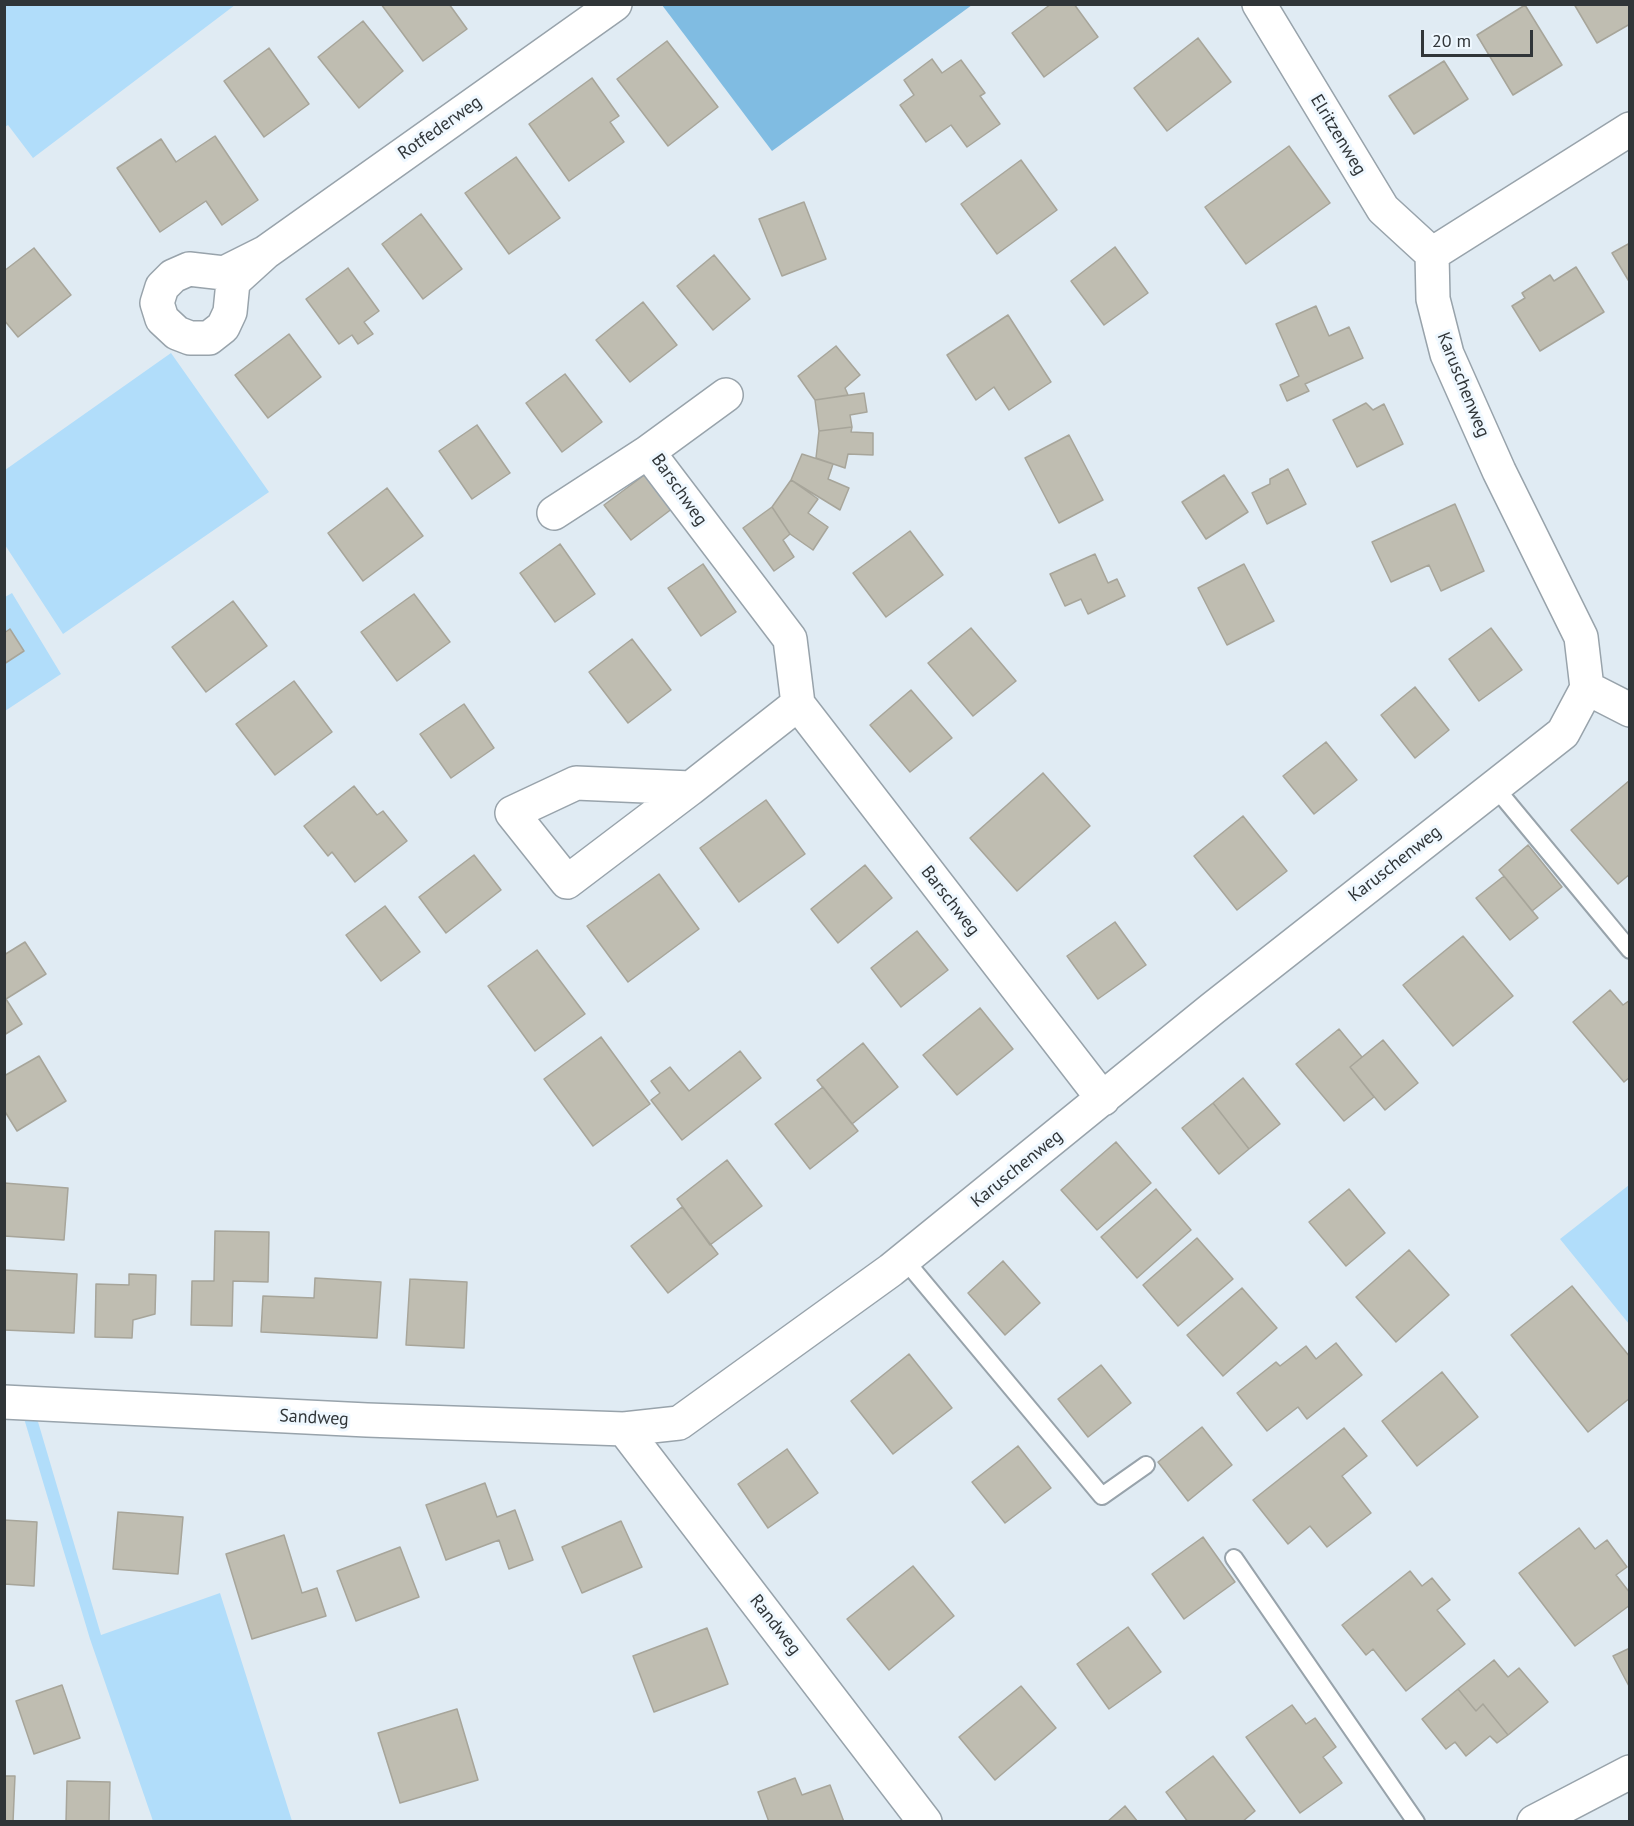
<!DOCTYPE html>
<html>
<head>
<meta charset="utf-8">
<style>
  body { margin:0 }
  #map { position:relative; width:1634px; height:1826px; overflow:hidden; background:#e0ebf3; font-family:"PT Sans",sans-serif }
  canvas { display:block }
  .frame { position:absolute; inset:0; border:6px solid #303538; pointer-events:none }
  .scale { position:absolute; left:1421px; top:30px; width:112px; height:27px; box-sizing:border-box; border:3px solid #303538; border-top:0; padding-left:8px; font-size:18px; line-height:21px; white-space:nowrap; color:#303538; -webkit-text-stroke:4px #eff8ff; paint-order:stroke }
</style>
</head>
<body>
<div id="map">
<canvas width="1634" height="1826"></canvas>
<div class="frame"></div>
<div class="scale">20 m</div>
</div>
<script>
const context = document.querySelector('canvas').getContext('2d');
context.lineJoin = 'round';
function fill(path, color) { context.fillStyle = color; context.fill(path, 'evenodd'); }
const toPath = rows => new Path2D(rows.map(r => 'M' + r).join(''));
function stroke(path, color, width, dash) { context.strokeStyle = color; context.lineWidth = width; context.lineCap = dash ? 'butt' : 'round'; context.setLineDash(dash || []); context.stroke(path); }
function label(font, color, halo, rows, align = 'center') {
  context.font = font + ' "PT Sans",sans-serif'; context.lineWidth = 6; context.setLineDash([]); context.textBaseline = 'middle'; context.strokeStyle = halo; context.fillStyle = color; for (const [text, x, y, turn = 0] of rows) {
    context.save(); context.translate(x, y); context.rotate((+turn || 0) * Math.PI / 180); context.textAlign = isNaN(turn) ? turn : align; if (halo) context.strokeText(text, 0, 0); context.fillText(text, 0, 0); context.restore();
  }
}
fill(toPath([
  [5,4,235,4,235,5,33,158,8,125,5,127],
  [171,353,269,492,63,634,5,545,5,470],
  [12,593,61,674,5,711,5,597],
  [1629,1185,1629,1324,1560,1239],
  [23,1415,36,1415,101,1635,220,1593,292,1821,153,1821,90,1639]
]), '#b1ddfa');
fill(toPath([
  [662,5,972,5,772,151]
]), '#80bce2');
const building = toPath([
  [381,4,449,4,467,29,423,61,381,4],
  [1051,4,1074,4,1098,37,1044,77,1012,33,1051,4],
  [1574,4,1630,4,1630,24,1597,43,1574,4],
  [1525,5,1562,65,1513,95,1477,35,1525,5],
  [363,21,403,71,359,108,318,57,363,21],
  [1198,38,1231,82,1167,131,1134,88,1198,38],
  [667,41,718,107,668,146,617,79,667,41],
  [269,48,309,104,264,137,224,81,269,48],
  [932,59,942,73,961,60,985,93,980,96,1000,124,967,147,951,125,926,142,900,105,914,95,904,80,932,59],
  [1444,61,1468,99,1414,134,1389,96,1444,61],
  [592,78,619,116,610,122,624,142,569,181,529,124,592,78],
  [215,136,258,200,222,225,206,201,160,232,117,168,161,139,176,162,215,136],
  [1289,146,1330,203,1246,264,1205,207,1289,146],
  [516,157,560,218,509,254,465,193,516,157],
  [1021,160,1057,210,997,254,961,204,1021,160],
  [804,202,826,259,782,276,759,219,804,202],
  [421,214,462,269,423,299,382,244,421,214],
  [1630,243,1630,283,1612,253,1630,243],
  [1115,247,1148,293,1104,325,1071,281,1115,247],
  [34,248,71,295,18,337,4,320,4,271,34,248],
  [714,255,750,299,713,330,677,286,714,255],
  [1576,267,1604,312,1540,351,1512,306,1525,298,1522,293,1550,275,1554,281,1576,267],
  [348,268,379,311,364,322,373,334,358,344,352,335,339,344,306,299,348,268],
  [643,302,677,345,630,382,596,340,643,302],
  [1316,306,1329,336,1349,327,1363,358,1305,384,1309,391,1287,401,1280,385,1299,376,1276,324,1316,306],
  [1008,315,1051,382,1009,410,994,387,976,400,947,355,1008,315],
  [289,334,321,377,268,418,235,375,289,334],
  [836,346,860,375,845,388,848,395,815,400,798,376,836,346],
  [565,374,602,422,562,452,526,403,565,374],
  [864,393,867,412,850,415,852,427,819,431,815,400,864,393],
  [1366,403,1373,410,1384,404,1403,444,1357,467,1333,420,1366,403],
  [477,425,510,473,472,499,439,451,477,425],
  [852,427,851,432,873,433,873,455,848,454,845,468,816,458,819,431,852,427],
  [1069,435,1103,500,1059,523,1025,458,1069,435],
  [802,454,833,464,828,479,849,488,840,510,791,480,802,454],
  [1288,469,1306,504,1267,524,1252,493,1270,484,1270,479,1288,469],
  [647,473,673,508,631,540,604,505,647,473],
  [1224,475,1248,512,1206,539,1182,502,1224,475],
  [791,480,818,499,808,513,828,527,813,550,790,534,772,507,791,480],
  [387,488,423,536,363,581,328,533,387,488],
  [1455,504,1484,571,1441,591,1429,565,1391,582,1372,542,1455,504],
  [772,507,790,534,783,540,794,557,774,571,743,528,772,507],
  [910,531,943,575,886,617,853,573,910,531],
  [560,544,595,594,555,622,520,573,560,544],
  [1095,554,1108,583,1117,579,1125,596,1088,614,1081,599,1065,606,1050,574,1095,554],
  [703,564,736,612,701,636,668,588,703,564],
  [1244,564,1274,621,1227,645,1198,588,1244,564],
  [414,594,450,642,397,681,361,632,414,594],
  [233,601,267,646,206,692,172,647,233,601],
  [971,628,1016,681,973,716,928,663,971,628],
  [1491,628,1522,670,1479,701,1449,659,1491,628],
  [10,629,24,651,4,664,4,633,10,629],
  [632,639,671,690,628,723,589,672,632,639],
  [294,681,332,732,275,775,236,724,294,681],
  [1415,687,1449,730,1415,758,1381,715,1415,687],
  [911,690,952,738,910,772,870,725,911,690],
  [464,704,494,748,451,778,420,734,464,704],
  [1326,742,1357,780,1314,814,1283,776,1326,742],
  [1043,773,1090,826,1017,891,970,838,1043,773],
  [1630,780,1630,874,1618,884,1571,830,1630,780],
  [354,786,377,815,383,811,407,841,355,882,332,852,328,856,304,826,354,786],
  [766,800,805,854,739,902,700,848,766,800],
  [1243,816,1287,871,1237,910,1194,856,1243,816],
  [1528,845,1562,887,1532,911,1499,870,1528,845],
  [474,855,501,890,446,933,419,897,474,855],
  [865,865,892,898,838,943,811,909,865,865],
  [659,874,699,929,628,982,587,926,659,874],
  [1504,876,1538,918,1510,940,1476,898,1504,876],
  [385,906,420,952,381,981,346,935,385,906],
  [1115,922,1146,965,1098,999,1067,956,1115,922],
  [917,931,948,970,901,1007,871,968,917,931],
  [1463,936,1513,996,1453,1046,1403,985,1463,936],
  [25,942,46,974,6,999,22,1024,4,1035,4,955,25,942],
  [537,950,585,1014,535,1051,488,986,537,950],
  [1610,990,1623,1005,1630,1000,1630,1077,1624,1082,1573,1022,1610,990],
  [980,1008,1013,1049,957,1095,923,1055,980,1008],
  [1339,1029,1362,1057,1350,1067,1374,1097,1344,1121,1296,1064,1339,1029],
  [601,1037,650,1104,593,1146,544,1079,601,1037],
  [1383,1040,1418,1083,1385,1110,1350,1067,1383,1040],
  [863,1043,898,1087,852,1124,817,1080,863,1043],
  [740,1051,761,1078,682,1140,651,1100,660,1093,651,1081,670,1067,689,1091,740,1051],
  [39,1056,66,1101,17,1131,4,1110,4,1076,39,1056],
  [1243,1078,1280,1124,1249,1149,1213,1103,1243,1078],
  [823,1087,858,1131,810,1169,775,1124,823,1087],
  [1213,1103,1249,1149,1219,1174,1182,1128,1213,1103],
  [1116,1142,1151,1183,1097,1230,1061,1190,1116,1142],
  [727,1160,762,1206,710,1245,677,1199,727,1160],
  [4,1183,68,1188,64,1240,4,1236,4,1183],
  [1156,1189,1191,1230,1137,1278,1101,1237,1156,1189],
  [1349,1189,1385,1233,1346,1266,1309,1222,1349,1189],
  [682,1207,718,1254,668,1293,631,1246,682,1207],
  [215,1231,269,1232,268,1282,233,1281,232,1326,191,1325,192,1281,214,1281,215,1231],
  [1197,1238,1233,1279,1178,1326,1143,1285,1197,1238],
  [1409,1250,1449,1295,1396,1342,1356,1297,1409,1250],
  [1003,1261,1040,1303,1005,1335,968,1293,1003,1261],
  [4,1270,77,1274,74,1333,4,1330,4,1270],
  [129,1274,156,1275,155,1314,133,1320,132,1338,95,1337,96,1284,129,1285,129,1274],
  [315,1278,381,1282,377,1338,261,1332,263,1296,314,1298,315,1278],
  [410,1279,467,1282,464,1348,406,1345,410,1279],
  [1572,1286,1630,1357,1630,1398,1588,1432,1511,1335,1572,1286],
  [1242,1288,1277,1328,1223,1376,1187,1335,1242,1288],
  [1336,1343,1362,1375,1307,1419,1298,1407,1267,1431,1237,1393,1276,1362,1280,1366,1306,1346,1316,1359,1336,1343],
  [909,1354,952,1408,893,1454,851,1401,909,1354],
  [1101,1365,1131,1403,1088,1437,1058,1399,1101,1365],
  [1442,1372,1478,1417,1417,1466,1382,1421,1442,1372],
  [1202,1427,1232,1465,1188,1501,1158,1462,1202,1427],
  [1344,1428,1367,1456,1342,1476,1371,1513,1327,1547,1310,1526,1288,1544,1253,1500,1344,1428],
  [1018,1446,1051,1488,1005,1523,972,1482,1018,1446],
  [787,1449,818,1493,768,1528,738,1484,787,1449],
  [485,1483,497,1517,515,1510,533,1560,509,1569,499,1540,446,1560,426,1505,485,1483],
  [118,1512,183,1517,178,1574,113,1569,118,1512],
  [4,1520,37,1522,34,1586,4,1584,4,1520],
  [621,1521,642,1567,582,1593,562,1547,621,1521],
  [1579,1528,1595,1549,1607,1540,1627,1567,1616,1575,1630,1593,1630,1605,1575,1646,1519,1573,1579,1528],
  [284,1535,302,1593,317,1588,326,1616,252,1639,226,1554,284,1535],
  [1203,1537,1235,1582,1184,1619,1152,1574,1203,1537],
  [400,1547,419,1597,356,1621,337,1571,400,1547],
  [913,1566,954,1616,889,1670,847,1619,913,1566],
  [1410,1571,1422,1586,1432,1578,1450,1600,1437,1610,1465,1644,1406,1691,1373,1649,1366,1655,1342,1625,1410,1571],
  [1128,1627,1161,1672,1109,1709,1077,1664,1128,1627],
  [707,1628,728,1684,654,1712,633,1656,707,1628],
  [1630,1648,1630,1688,1613,1656,1630,1648],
  [1494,1660,1508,1677,1519,1668,1548,1702,1508,1735,1483,1704,1476,1711,1458,1689,1494,1660],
  [62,1685,80,1738,34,1754,16,1701,62,1685],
  [1021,1686,1056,1728,995,1780,959,1737,1021,1686],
  [1458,1689,1476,1711,1483,1704,1508,1735,1497,1743,1490,1736,1466,1756,1455,1742,1446,1749,1422,1719,1458,1689],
  [1292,1705,1306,1724,1315,1718,1336,1747,1323,1757,1342,1783,1300,1813,1246,1737,1292,1705],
  [457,1709,478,1780,400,1803,378,1733,457,1709],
  [1213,1756,1255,1811,1242,1822,1188,1822,1166,1792,1213,1756],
  [4,1776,15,1776,13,1822,4,1822,4,1776],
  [795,1778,802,1795,830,1785,844,1822,769,1822,758,1792,795,1778],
  [67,1781,110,1782,109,1822,66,1822,67,1781],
  [1125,1806,1138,1822,1107,1822,1125,1806]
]);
fill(building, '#bfbdb1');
stroke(building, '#a7a59a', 1.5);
const service = toPath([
  [1494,786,1630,950],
  [904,1259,1102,1496,1146,1465],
  [1234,1558,1416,1822]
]);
const minor = toPath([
  [1259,4,1383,209,1432,254],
  [266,252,233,282,230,312,223,327,209,338,190,338,177,333,162,319,157,303,162,287,173,276,189,269,224,273,266,252,615,4],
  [726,395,648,452,790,639,798,704],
  [554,513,648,452],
  [1587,688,1630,710],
  [691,788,567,882,512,813,576,783,691,788,798,704,1103,1099],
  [4,1402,367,1420,624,1429,679,1423,891,1270,1212,1009,1563,733,1587,688,1581,637,1499,471,1447,354,1433,299,1432,254,1630,129],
  [624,1429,925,1822],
  [1534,1822,1630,1772]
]);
stroke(service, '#98a3ab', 20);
stroke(minor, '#98a3ab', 36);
stroke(service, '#fff', 16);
stroke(minor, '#fff', 33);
label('18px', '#303538', '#eff8ff', [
  ["Rotfederweg",440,128,-35],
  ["Elritzenweg",1338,135,59],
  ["Karuschenweg",1463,385,68],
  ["Barschweg",679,490,55],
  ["Karuschenweg",1395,864,-38],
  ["Barschweg",950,901,52],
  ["Karuschenweg",1017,1169,-39],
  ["Sandweg",314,1418,3],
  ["Randweg",775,1625,52]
]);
</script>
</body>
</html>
